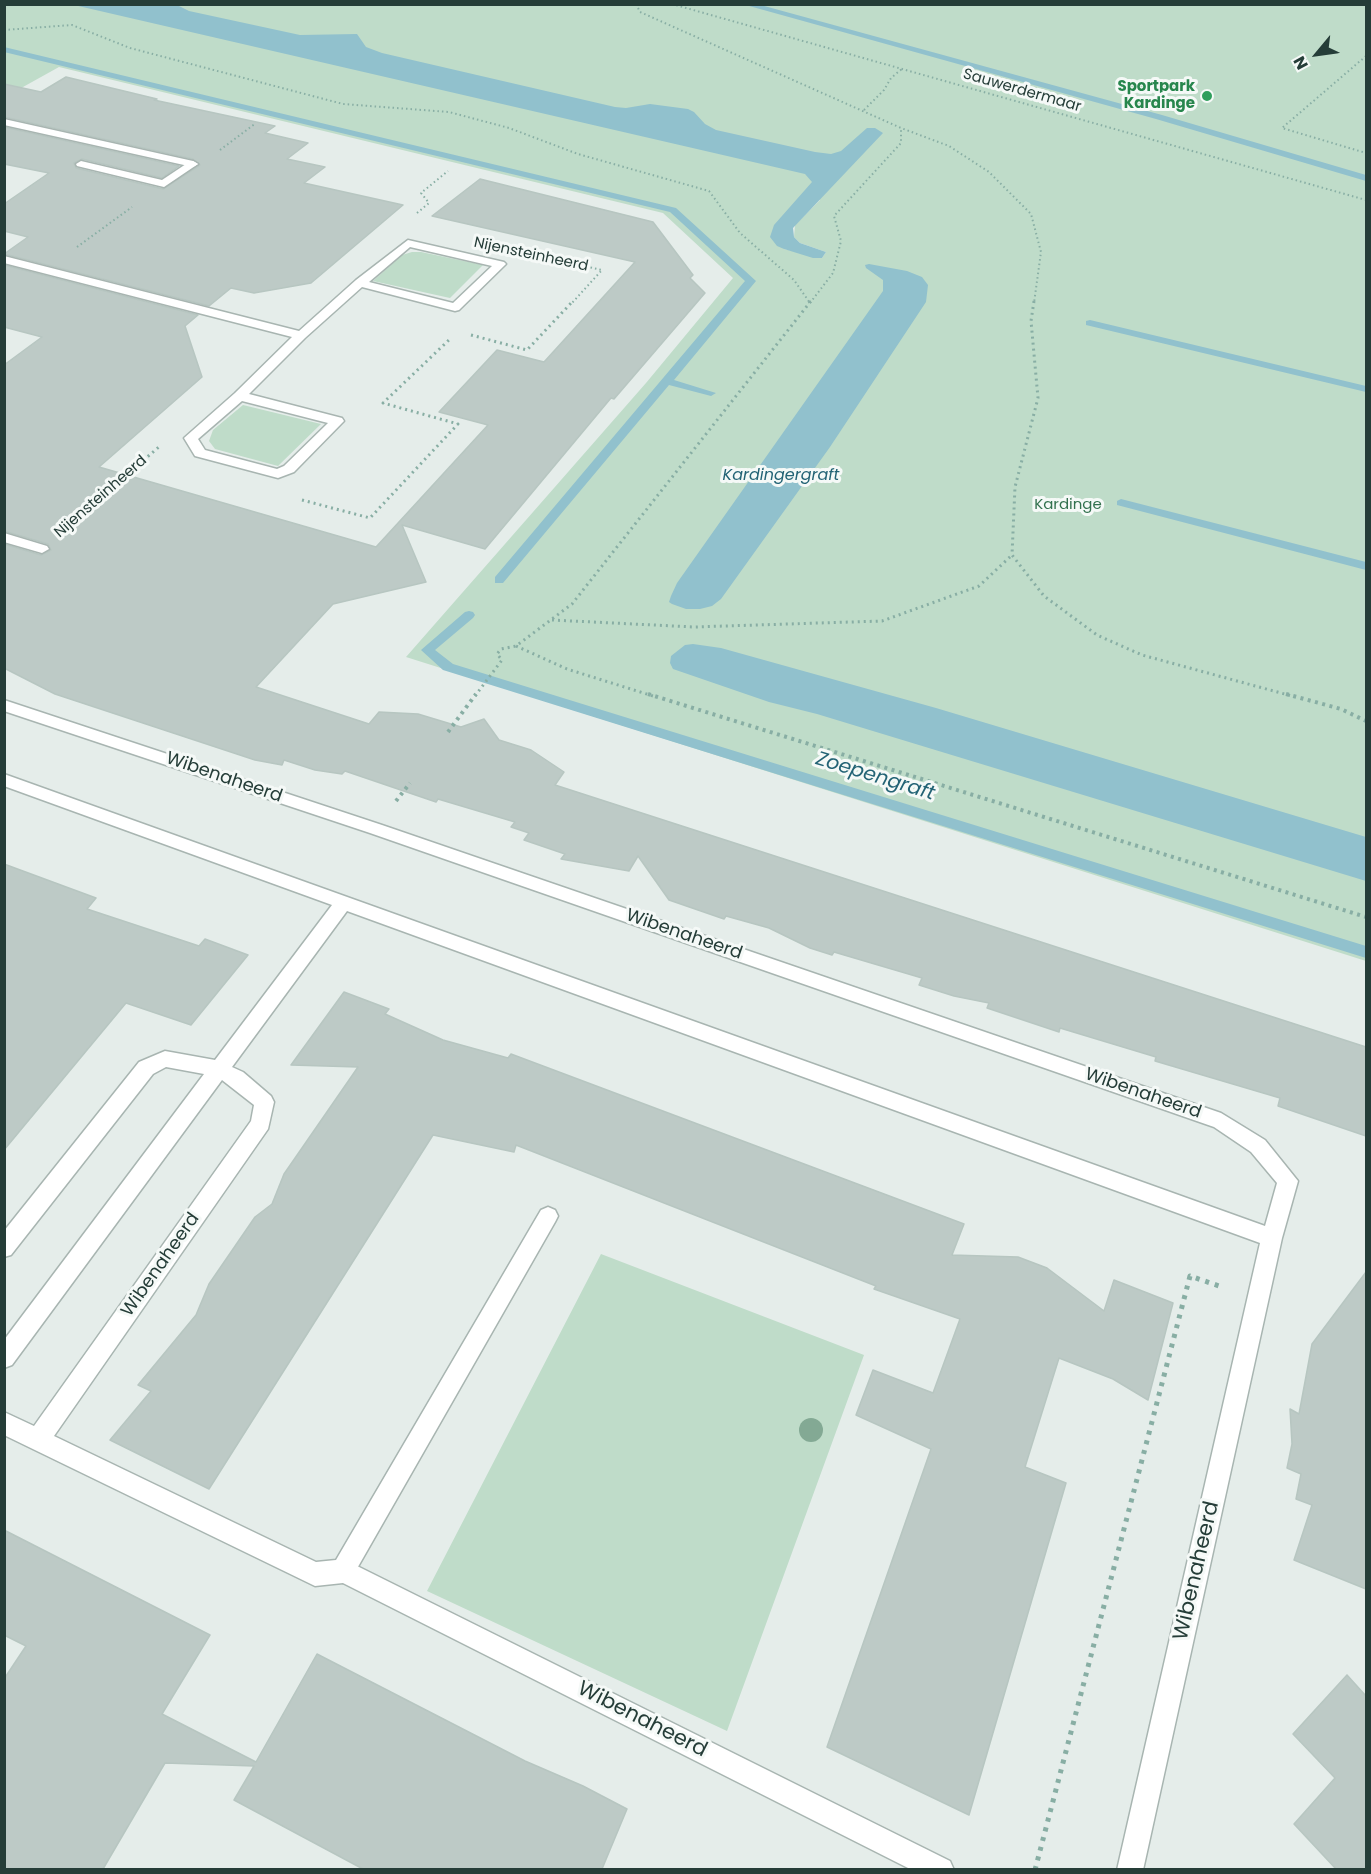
<!DOCTYPE html>
<html>
<head>
<meta charset="utf-8">
<style>
  body { margin:0 }
  #map { position:relative; width:1371px; height:1874px; overflow:hidden; background:#e5edea; font-family:Poppins,sans-serif }
  canvas { display:block }
  .frame { position:absolute; inset:0; border:6px solid #253d38; pointer-events:none }
  .north { position:absolute; left:1287px; top:24px; width:60px; height:60px; -webkit-text-stroke:4px #f5f9f7; paint-order:stroke; rotate:241deg; font-size:16px; font-weight:700; line-height:24px; text-align:center; color:#253d38 }
  .north::after { content:''; display:block; margin:auto; width:21px; height:27px; background:#253d38; clip-path:polygon(50% 0,100% 100%,50% 72%,0 100%) }
</style>
</head>
<body>
<div id="map">
<canvas width="1371" height="1874"></canvas>
<div class="frame"></div>
<div class="north">N</div>
</div>
<script>
const context = document.querySelector('canvas').getContext('2d');
context.lineJoin = 'round';
function fill(path, color) { context.fillStyle = color; context.fill(path, 'evenodd'); }
const toPath = rows => new Path2D(rows.map(r => 'M' + r).join(''));
function stroke(path, color, width, dash) { context.strokeStyle = color; context.lineWidth = width; context.lineCap = dash ? 'butt' : 'round'; context.setLineDash(dash || []); context.stroke(path); }
function label(font, color, halo, rows, align = 'center') {
  context.font = font + ' Poppins,sans-serif'; context.lineWidth = 6; context.setLineDash([]); context.textBaseline = 'middle'; context.strokeStyle = halo; context.fillStyle = color; for (const [text, x, y, turn = 0] of rows) {
    context.save(); context.translate(x, y); context.rotate((+turn || 0) * Math.PI / 180); context.textAlign = isNaN(turn) ? turn : align; if (halo) context.strokeText(text, 0, 0); context.fillText(text, 0, 0); context.restore();
  }
}
fill(toPath([
  [5,5,1366,5,1366,961,406,657,646,383,733,278,663,213,59,67,5,97],
  [802,195,820,200,795,225,794,237,800,243,826,252,822,258,784,249],
  [412,252,421,252,483,265,450,298,373,281,402,255],
  [243,405,321,424,278,466,215,449,209,441,213,430],
  [601,1254,864,1355,727,1731,427,1591]
]), '#bfdcc9');
fill(toPath([
  [74,5,177,5,189,11,300,35,357,34,366,47,382,53,615,107,626,108,650,104,688,109,694,112,705,124,716,130,815,152,831,154,841,151,867,128,875,128,883,133,793,228,794,237,800,243,826,252,822,258,813,258,784,249,777,246,770,237,774,225,812,182,805,174],
  [869,264,907,271,922,277,928,285,926,302,830,447,721,599,712,606,700,609,686,609,672,604,669,602,671,596,677,583,883,291,883,280,866,268,865,265],
  [693,644,721,648,936,708,1366,837,1366,881,817,714,769,702,673,669,670,663,671,656,685,645]
]), '#91c1cd');
fill(toPath([
  [742,4,757,4,1162,115,1366,175,1366,181,1156,119,742,4],
  [4,47,676,208,756,281,674,380,716,393,711,396,669,385,503,583,495,583,495,577,745,281,670,212,4,52,4,47],
  [1090,320,1366,386,1366,392,1086,325,1086,321,1090,320],
  [1121,499,1366,562,1366,570,1117,505,1117,501,1121,499],
  [469,611,473,612,475,615,473,618,435,650,453,664,1366,946,1366,958,443,670,421,650,465,612,469,611]
]), '#91c1cd');
const building = toPath([
  [66,77,157,99,154,100,275,126,265,133,308,143,287,159,325,167,304,183,403,205,311,283,254,293,231,288,209,306,4,254,28,237,4,231,4,204,49,173,4,164,4,127,179,166,162,178,82,159,74,163,76,168,163,189,200,165,193,159,4,117,4,84,41,92,66,77],
  [480,179,653,222,693,275,690,278,705,293,614,399,611,398,485,549,402,525,426,582,333,604,256,687,369,724,379,712,418,714,461,727,484,719,499,740,531,750,564,772,555,785,1366,1047,1366,1136,1278,1106,1280,1098,1155,1061,1156,1057,1060,1028,1059,1032,987,1008,989,1003,954,996,919,985,922,978,834,952,832,955,810,948,769,928,726,916,724,919,669,900,638,856,629,871,561,859,565,854,524,840,529,833,511,827,515,822,438,799,436,802,345,771,342,774,315,770,284,760,282,765,255,760,55,694,4,668,4,544,41,555,51,550,48,544,4,531,4,365,42,337,4,327,4,265,198,315,185,326,202,377,99,467,376,547,488,425,439,412,497,350,544,362,635,262,432,216,480,179],
  [4,864,96,898,87,909,199,946,205,939,248,955,191,1025,126,1003,4,1150,4,864],
  [344,992,389,1009,385,1014,443,1040,508,1058,511,1054,964,1224,952,1255,1018,1257,1047,1268,1104,1311,1114,1280,1173,1303,1148,1400,1113,1379,1059,1358,1025,1467,1066,1483,969,1815,827,1747,931,1449,856,1415,873,1370,933,1393,960,1319,874,1289,876,1286,516,1145,514,1152,433,1135,209,1489,110,1440,151,1391,138,1385,196,1315,209,1284,255,1217,272,1204,284,1174,358,1067,291,1065,344,992],
  [1366,1272,1366,1589,1294,1560,1312,1505,1296,1499,1301,1474,1287,1468,1292,1444,1290,1409,1299,1414,1312,1344,1366,1272],
  [4,1530,210,1635,162,1714,256,1762,317,1654,525,1761,583,1786,627,1809,602,1869,363,1869,234,1800,254,1766,165,1763,103,1869,4,1869,4,1679,26,1646,4,1635,4,1530],
  [1347,1675,1366,1696,1366,1869,1336,1869,1294,1824,1335,1778,1293,1734,1347,1675]
]);
fill(building, '#bdcac6');
stroke(building, '#b7c6c1', 1.5);
const lane = toPath([
  [81,161,162,180,189,162,193,161,198,164,164,187,77,166,76,164,81,161],
  [4,533,47,546,49,549,42,553,4,542,4,533],
  [343,1559,950,1861,954,1870,912,1870,335,1579,331,1571,335,1563,343,1559]
]);
const street = toPath([
  [4,119,193,161,198,164,193,167,4,125,4,119],
  [408,240,504,262,506,264,459,310,455,311,362,287,305,338,249,394,342,418,344,421,294,472,278,478,195,456,184,438,235,393,292,337,4,263,4,256,299,331,356,280,408,240],
  [410,247,492,266,453,303,369,282,410,247],
  [242,401,328,423,284,466,277,469,205,450,198,439,242,401],
  [4,700,382,825,1221,1113,1265,1140,1298,1181,1282,1238,1143,1870,1117,1870,1260,1243,347,911,232,1067,243,1072,271,1096,274,1102,268,1129,54,1436,316,1562,336,1560,541,1210,548,1207,555,1210,558,1216,555,1222,351,1579,343,1583,315,1586,4,1435,4,1412,34,1426,251,1121,254,1105,222,1080,12,1365,4,1368,4,1340,204,1074,166,1067,153,1074,11,1255,4,1257,4,1231,139,1062,165,1051,215,1060,332,905,4,786,4,774,1265,1226,1277,1183,1251,1152,1214,1127,370,833,4,711,4,700]
]);
stroke(lane, '#a8b5b1', 3);
stroke(street, '#a8b5b1', 3);
stroke(toPath([
  [636,4,640,12,901,128,949,146,989,172,1031,214,1041,252,1034,303],
  [672,4,1366,200],
  [4,30,72,25,130,48,343,104,449,112,509,128,578,154,709,191,740,233,794,280,810,303],
  [1366,56,1282,128,1366,153],
  [864,110,884,90,891,78,903,68],
  [220,150,256,123],
  [417,213,429,203,421,193,448,171],
  [77,247,132,207],
  [529,254,602,270,572,303],
  [810,303,833,273,841,241,834,216,901,143,901,128]
]), '#88aea4', 2, [1.5, 3]);
stroke(toPath([
  [809,301,810,303],
  [1034,301,1031,321,1038,398,1015,487,1012,555,1044,596,1097,635,1142,655,1292,696],
  [471,335,527,350,573,301],
  [302,500,370,518,458,424,383,403,451,338],
  [66,527,160,446],
  [552,620,694,627,882,621,979,586,1012,555],
  [516,646,567,669,653,696],
  [475,696,502,660,497,654,501,649,516,646,572,604,811,301]
]), '#88aea4', 3, [2, 4]);
stroke(toPath([
  [648,694,1366,917],
  [1286,694,1341,709,1366,721],
  [448,732,476,694],
  [396,801,410,783]
]), '#88aea4', 4, [3, 4.5]);
stroke(toPath([
  [1035,1870,1190,1276,1222,1287]
]), '#88aea4', 5, [4, 6]);
fill(lane, '#fff');
fill(street, '#fff');
context.fillStyle = '#83a994';
for (const [x, y] of [
  [811,1430]
]) { context.beginPath(); context.arc(x, y, 12, 0, 2 * Math.PI); context.fill(); }
for (const [x, y, r, color] of [
  [1207,96,6,"#2e9e5b"]
]) { const dot = new Path2D(); dot.arc(x, y, r, 0, 2 * Math.PI); context.fillStyle = color; context.fill(dot); stroke(dot, '#f5f9f7', 2); }
label('bold 15px', '#27864d', '#f5f9f7', [
  ["Sportpark",1195,87],
  ["Kardinge",1195,104]
], 'right');
label('15px', '#253d38', '#f5f9f7', [
  ["Sauwerdermaar",1022,91,16],
  ["Nijensteinheerd",531,255,12],
  ["Nijensteinheerd",101,497,-41]
]);
label('15px', '#32714e', '#f5f9f7', [
  ["Kardinge",1068,505]
]);
label('italic 16px', '#236375', '#f5f9f7', [
  ["Kardingergraft",781,476]
]);
label('18px', '#253d38', '#f5f9f7', [
  ["Wibenaheerd",224,778,19],
  ["Wibenaheerd",684,935,19],
  ["Wibenaheerd",1143,1094,19],
  ["Wibenaheerd",161,1265,-55]
]);
label('italic 20px', '#236375', '#f5f9f7', [
  ["Zoepengraft",875,777,17]
]);
label('21px', '#253d38', '#f5f9f7', [
  ["Wibenaheerd",1197,1571,-77],
  ["Wibenaheerd",642,1720,27]
]);
</script>
</body>
</html>
